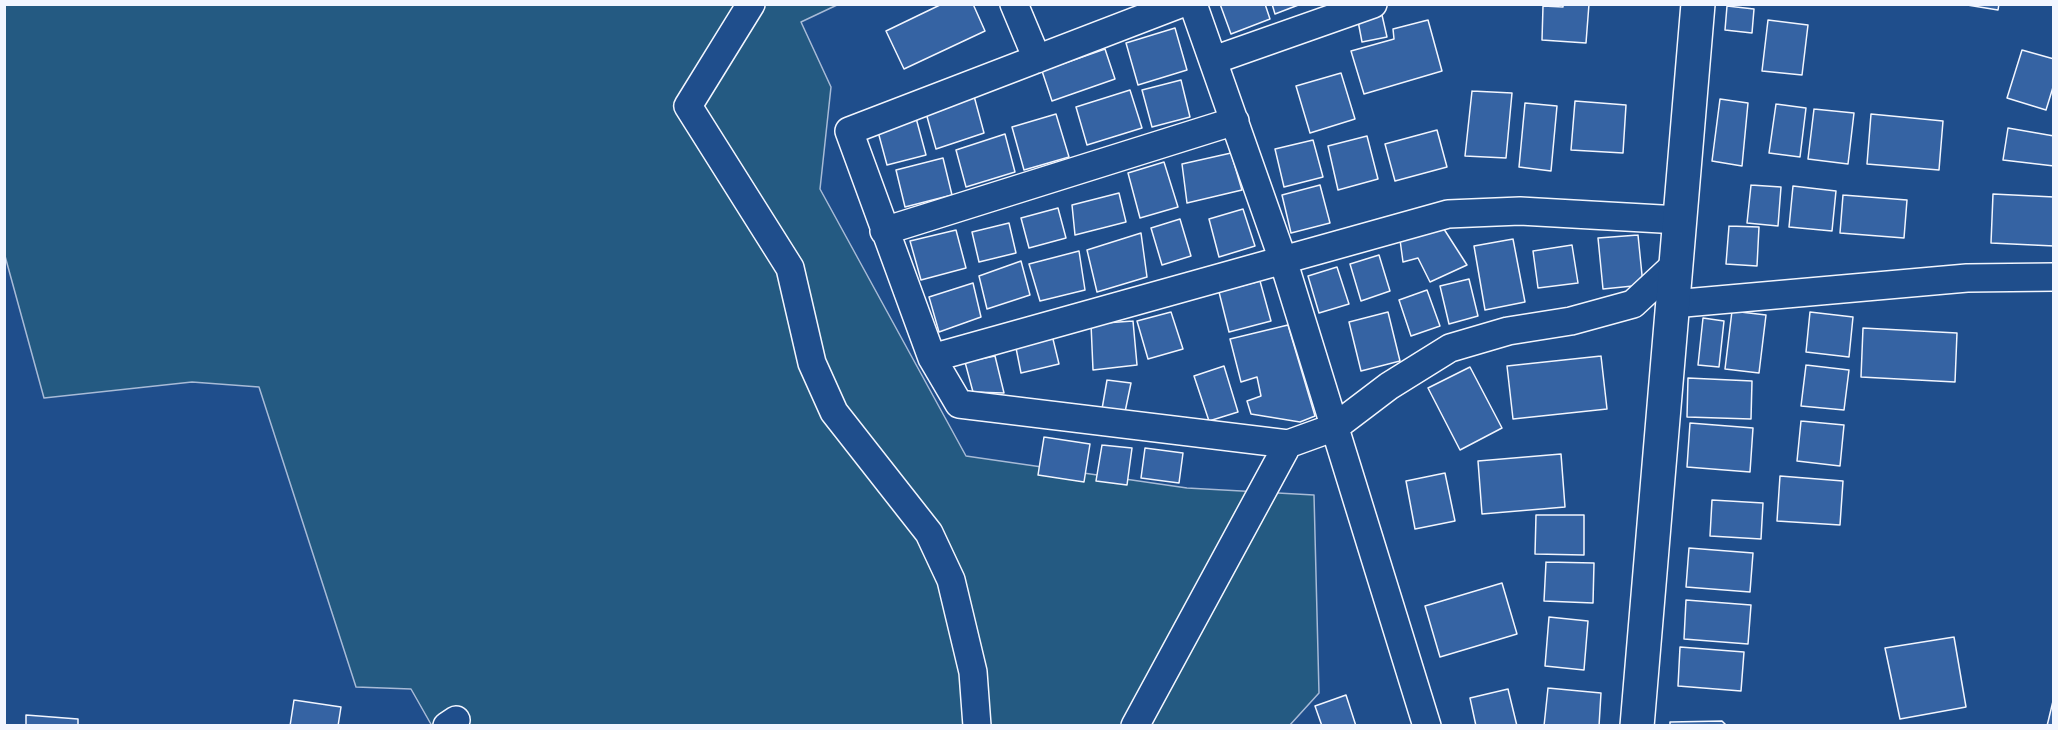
<!DOCTYPE html>
<html>
<head>
<meta charset="utf-8">
<style>
  body { margin:0 }
  #map { position:relative; width:2058px; height:730px; overflow:hidden; background:#1f4e8c; font-family:Bitter,serif }
  canvas { display:block }
  .frame { position:absolute; inset:0; border:6px solid #f2f6ff; pointer-events:none }
</style>
</head>
<body>
<div id="map">
<canvas width="2058" height="730"></canvas>
<div class="frame"></div>
</div>
<script>
const context = document.querySelector('canvas').getContext('2d');
context.lineJoin = 'round';
function fill(path, color) { context.fillStyle = color; context.fill(path, 'evenodd'); }
const toPath = rows => new Path2D(rows.map(r => 'M' + r).join(''));
function stroke(path, color, width, dash) { context.strokeStyle = color; context.lineWidth = width; context.lineCap = dash ? 'butt' : 'round'; context.setLineDash(dash || []); context.stroke(path); }
const green = toPath([
  [4,5,837,5,801,22,831,87,820,189,966,456,1187,488,1314,495,1319,693,1289,726,432,726,411,689,356,687,259,387,192,382,44,398,5,256,4,5]
]);
fill(green, '#245a82');
stroke(green, '#a8bbd7', 1.5);
const building = toPath([
  [942,4,973,4,985,31,904,69,886,31,942,4],
  [1220,4,1265,4,1270,19,1231,34,1220,4],
  [1272,4,1301,4,1275,14,1272,4],
  [1563,4,1589,4,1586,43,1542,40,1543,6,1563,7,1563,4],
  [1961,4,1999,4,1998,10,1961,4],
  [1727,6,1754,9,1752,33,1725,30,1727,6],
  [1382,15,1387,37,1362,42,1358,21,1382,15],
  [1428,20,1442,71,1364,94,1351,51,1394,39,1393,29,1428,20],
  [1768,20,1808,25,1802,75,1762,71,1768,20],
  [1175,28,1187,70,1138,85,1126,43,1175,28],
  [1105,49,1115,79,1052,101,1042,71,1105,49],
  [2022,50,2054,59,2054,84,2046,110,2007,98,2022,50],
  [1341,73,1355,119,1310,133,1296,86,1341,73],
  [1181,80,1190,117,1152,127,1142,90,1181,80],
  [1130,90,1142,128,1087,145,1076,107,1130,90],
  [1472,91,1512,93,1506,158,1465,156,1472,91],
  [974,96,984,133,936,149,926,113,974,96],
  [1720,99,1748,103,1742,166,1712,161,1720,99],
  [1575,101,1626,105,1623,153,1571,150,1575,101],
  [1525,103,1557,106,1551,171,1519,167,1525,103],
  [1776,104,1806,108,1800,157,1769,153,1776,104],
  [1814,109,1854,113,1848,164,1808,159,1814,109],
  [1056,114,1069,157,1024,170,1012,127,1056,114],
  [1871,114,1943,121,1939,170,1867,164,1871,114],
  [916,118,926,155,887,165,877,128,916,118],
  [2008,128,2054,136,2054,166,2003,160,2008,128],
  [1437,130,1447,167,1395,181,1385,144,1437,130],
  [1005,134,1015,172,966,187,956,150,1005,134],
  [1367,136,1378,179,1338,190,1328,146,1367,136],
  [1313,140,1323,177,1284,187,1275,149,1313,140],
  [1231,153,1242,190,1187,203,1182,164,1231,153],
  [943,158,952,195,905,207,896,170,943,158],
  [1164,162,1178,207,1140,218,1128,173,1164,162],
  [1320,185,1330,223,1291,233,1282,195,1320,185],
  [1751,185,1781,187,1778,226,1747,223,1751,185],
  [1793,186,1836,191,1832,231,1789,227,1793,186],
  [1119,193,1126,222,1075,235,1072,205,1119,193],
  [1993,194,2054,197,2054,246,1991,243,1993,194],
  [1843,195,1907,200,1904,238,1840,233,1843,195],
  [1058,208,1066,238,1029,248,1021,218,1058,208],
  [1243,209,1255,246,1219,257,1209,219,1243,209],
  [1180,219,1191,256,1162,265,1151,228,1180,219],
  [1009,223,1016,253,979,262,972,232,1009,223],
  [1442,226,1467,265,1430,282,1418,258,1403,262,1400,240,1442,226],
  [1729,226,1759,227,1757,266,1726,264,1729,226],
  [956,230,966,268,921,280,910,241,956,230],
  [1141,233,1147,277,1097,292,1087,250,1141,233],
  [1638,235,1643,285,1603,289,1598,238,1638,235],
  [1513,239,1525,302,1485,310,1474,246,1513,239],
  [1572,245,1578,283,1538,288,1533,251,1572,245],
  [1079,251,1085,290,1040,301,1029,264,1079,251],
  [1379,255,1390,291,1361,301,1350,264,1379,255],
  [1021,261,1030,295,987,309,979,276,1021,261],
  [1337,267,1349,304,1319,313,1308,276,1337,267],
  [1469,279,1478,316,1449,324,1440,286,1469,279],
  [1260,281,1271,321,1229,332,1219,292,1260,281],
  [973,283,981,317,939,332,929,297,973,283],
  [1427,290,1440,326,1411,336,1399,300,1427,290],
  [1732,311,1766,315,1759,373,1725,369,1732,311],
  [1171,312,1183,349,1148,359,1137,321,1171,312],
  [1388,312,1400,361,1361,371,1349,322,1388,312],
  [1810,312,1853,317,1849,357,1806,352,1810,312],
  [1703,318,1724,321,1719,367,1698,365,1703,318],
  [1133,321,1137,365,1093,370,1091,324,1133,321],
  [1288,325,1315,416,1300,422,1251,414,1247,401,1261,396,1257,377,1241,382,1230,339,1288,325],
  [1863,328,1957,333,1955,382,1861,377,1863,328],
  [1052,335,1059,364,1021,373,1015,343,1052,335],
  [995,356,1004,393,973,392,965,362,995,356],
  [1601,356,1607,409,1513,419,1507,366,1601,356],
  [1806,365,1849,370,1844,410,1801,406,1806,365],
  [1224,366,1238,412,1209,421,1194,376,1224,366],
  [1470,367,1502,428,1460,450,1428,388,1470,367],
  [1688,378,1752,381,1751,419,1687,417,1688,378],
  [1107,380,1131,383,1125,412,1102,409,1107,380],
  [1801,421,1844,425,1840,466,1797,461,1801,421],
  [1690,423,1753,428,1750,472,1687,467,1690,423],
  [1044,437,1090,444,1084,482,1038,475,1044,437],
  [1102,445,1132,448,1127,485,1096,481,1102,445],
  [1145,448,1183,453,1179,483,1141,478,1145,448],
  [1561,454,1565,507,1482,514,1478,461,1561,454],
  [1445,473,1455,521,1415,529,1406,481,1445,473],
  [1780,476,1843,481,1840,525,1777,521,1780,476],
  [1712,500,1763,503,1761,539,1710,536,1712,500],
  [1536,515,1584,515,1584,555,1535,554,1536,515],
  [1689,548,1753,553,1750,592,1686,587,1689,548],
  [1546,562,1594,563,1593,603,1544,601,1546,562],
  [1502,583,1517,634,1440,657,1425,606,1502,583],
  [1686,600,1751,605,1748,644,1684,639,1686,600],
  [1549,617,1588,621,1584,670,1545,666,1549,617],
  [1954,637,1966,707,1900,719,1885,648,1954,637],
  [1680,647,1744,652,1741,691,1678,686,1680,647],
  [1548,688,1601,693,1599,726,1544,726,1548,688],
  [1508,689,1517,726,1476,726,1470,698,1508,689],
  [1346,695,1356,726,1322,726,1315,706,1346,695],
  [2054,697,2054,726,2047,726,2054,697],
  [294,700,341,707,338,726,290,726,294,700],
  [26,715,78,719,78,726,26,726,26,715],
  [1722,721,1727,726,1670,726,1670,722,1722,721]
]);
fill(building, '#3563a3');
stroke(building, '#f2f6ff', 1.5);
const street = toPath([
  [751,4,688,106,790,268,812,363,834,412,929,533,951,580,973,672,977,726],
  [1014,4,1037,59],
  [1180,4,849,131,932,358,959,404,1288,444,1335,427,1389,386,1450,348,1508,331,1571,321,1633,304,1676,264],
  [1193,4,1283,260,1427,726],
  [1214,60,1373,4],
  [884,231,1235,121],
  [1673,304,1967,278,2054,277],
  [932,358,1448,214,1520,211,1679,220],
  [447,726,456,720],
  [1135,726,1288,444]
]);
const secondary = toPath([
  [1637,726,1698,4]
]);
stroke(street, '#f2f6ff', 30);
stroke(secondary, '#f2f6ff', 36);
stroke(street, '#1f4e8c', 27);
stroke(secondary, '#1f4e8c', 33);
</script>
</body>
</html>
